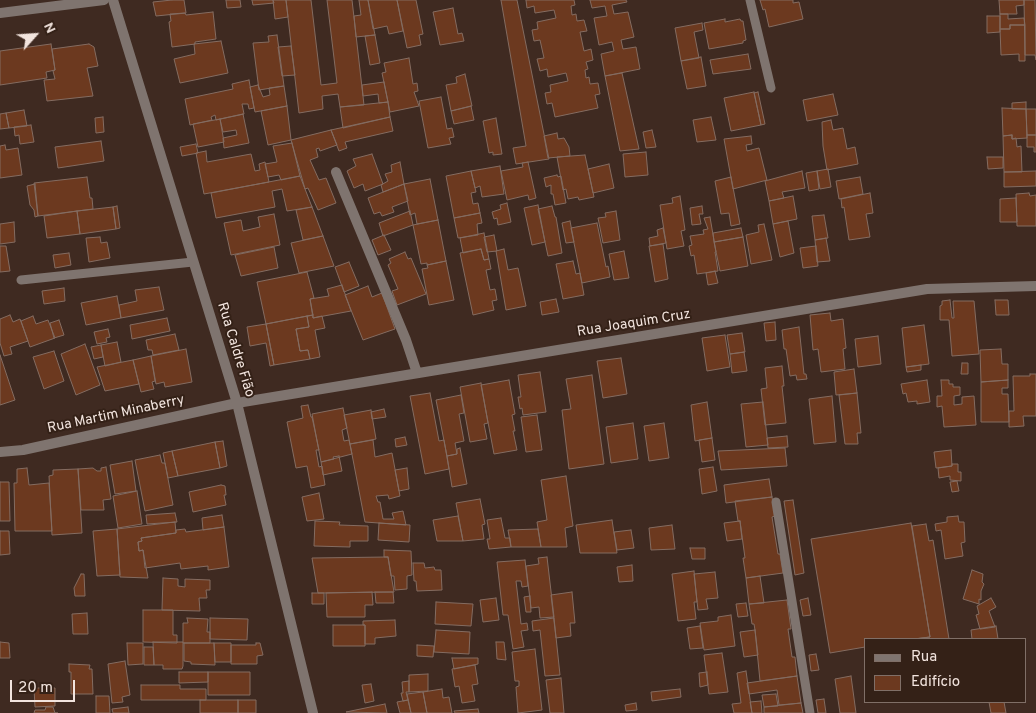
<!DOCTYPE html>
<html>
<head>
<meta charset="utf-8">
<style>
  body { margin:0 }
  #map { position:relative; width:1036px; height:713px; overflow:hidden; background:#3f2a21; font-family:Overpass,sans-serif }
  canvas { display:block }
  .legend { position:absolute; left:864px; top:638px; width:162px; height:65px; box-sizing:border-box; background:#342117; border:1px solid #806f67; margin:0; padding:6px 9px; list-style:none; font-size:15px; color:#f2e4de }
  .legend li { display:flex; align-items:center; gap:10px; height:25px }
  .legend b { width:25px; border:1px solid #806f67 }
  .north { position:absolute; left:10px; top:10px; width:50px; height:50px; -webkit-text-stroke:4px #342117; paint-order:stroke; rotate:64deg; font-size:14px; font-weight:700; line-height:20px; text-align:center; color:#f2e4de }
  .north::after { content:''; display:block; margin:auto; width:18px; height:22px; background:#f2e4de; clip-path:polygon(50% 0,100% 100%,50% 72%,0 100%) }
  .scale { position:absolute; left:10px; top:680px; width:65px; height:22px; box-sizing:border-box; border:2px solid #f2e4de; border-top:0; padding-left:6px; font-size:15px; line-height:18px; white-space:nowrap; color:#f2e4de; -webkit-text-stroke:4px #342117; paint-order:stroke }
</style>
</head>
<body>
<div id="map">
<canvas width="1036" height="713"></canvas>
<ul class="legend">
<li><b style="height:6px;background:#7f746f"></b>Rua</li>
<li><b style="height:14px;background:#6c391f"></b>Edifício</li>
</ul>
<div class="north">N</div>
<div class="scale">20 m</div>
</div>
<script>
const context = document.querySelector('canvas').getContext('2d');
context.lineJoin = 'round';
function fill(path, color) { context.fillStyle = color; context.fill(path, 'evenodd'); }
const toPath = rows => new Path2D(rows.map(r => 'M' + r).join(''));
function stroke(path, color, width, dash) { context.strokeStyle = color; context.lineWidth = width; context.lineCap = dash ? 'butt' : 'round'; context.setLineDash(dash || []); context.stroke(path); }
function label(font, color, halo, rows, align = 'center') {
  context.font = font + ' Overpass,sans-serif'; context.lineWidth = 4; context.setLineDash([]); context.textBaseline = 'middle'; context.strokeStyle = halo; context.fillStyle = color; for (const [text, x, y, turn = 0] of rows) {
    context.save(); context.translate(x, y); context.rotate((+turn || 0) * Math.PI / 180); context.textAlign = isNaN(turn) ? turn : align; if (halo) context.strokeText(text, 0, 0); context.fillText(text, 0, 0); context.restore();
  }
}
const building = toPath([
  [172,0,184,0,186,13,156,16,153,2,172,0],
  [226,0,240,0,241,7,227,8,226,0],
  [252,0,273,0,274,3,253,5,252,0],
  [273,0,286,0,288,17,275,19,273,0],
  [286,0,311,0,321,85,337,83,327,0,352,0,364,105,340,107,338,94,322,96,323,109,299,113,286,0],
  [359,0,368,0,375,35,356,37,354,16,361,15,359,0],
  [368,0,397,0,403,31,389,34,387,26,373,29,368,0],
  [397,0,416,0,423,34,419,35,421,45,407,48,397,0],
  [501,0,517,0,549,159,516,164,513,148,526,146,501,0],
  [526,0,574,0,575,5,571,6,572,15,576,14,577,21,584,20,587,31,580,32,584,51,591,49,593,60,586,62,588,69,585,70,586,78,589,77,590,84,598,83,600,94,595,95,598,108,555,117,552,103,547,104,545,93,551,92,550,85,568,81,566,73,548,77,547,69,540,71,537,59,544,58,540,40,534,41,532,30,538,29,537,22,556,18,554,10,535,13,534,6,527,8,526,0],
  [590,0,626,0,627,2,612,5,614,14,628,12,634,37,621,40,623,49,636,47,640,69,605,76,601,54,614,51,612,42,599,45,594,18,607,16,605,6,592,8,590,0],
  [760,0,793,0,793,3,799,2,803,19,769,27,765,9,763,10,760,0],
  [999,0,1024,0,1024,5,1016,6,1017,14,1000,14,999,0],
  [1024,0,1035,0,1036,60,1035,55,1025,55,1024,0],
  [453,8,458,34,462,33,464,41,440,45,433,12,453,8],
  [213,12,216,39,195,42,195,44,172,47,169,22,171,21,170,14,185,13,186,15,213,12],
  [1000,14,1008,14,1008,19,1024,18,1025,25,1010,25,1010,29,1000,29,1000,14],
  [987,16,1000,16,1000,32,987,33,987,16],
  [725,19,725,22,740,19,741,21,743,21,746,40,743,41,743,43,709,49,704,23,725,19],
  [702,23,703,30,694,32,699,58,681,61,675,28,702,23],
  [1010,25,1025,25,1025,61,1019,61,1019,54,1001,55,1000,29,1010,29,1010,25],
  [277,35,284,86,259,90,253,43,269,42,268,36,277,35],
  [375,35,380,63,370,65,365,36,375,35],
  [221,41,228,73,180,83,174,59,195,54,194,44,221,41],
  [51,44,55,70,46,72,47,78,0,85,0,51,51,44],
  [89,44,94,47,98,66,87,68,93,96,47,101,44,80,55,79,53,71,55,70,52,49,89,44],
  [291,46,295,75,282,76,278,47,291,46],
  [748,54,751,69,713,74,710,60,748,54],
  [701,57,706,86,687,89,681,61,701,57],
  [409,58,413,84,417,83,418,91,414,92,419,106,390,112,382,73,386,72,384,63,409,58],
  [622,73,639,149,620,151,605,76,622,73],
  [465,74,472,106,451,111,446,85,457,83,456,77,465,74],
  [249,80,254,108,249,109,248,104,242,104,244,114,216,120,215,115,211,117,212,120,190,125,185,99,233,89,232,84,249,80],
  [384,82,388,102,379,103,378,94,363,96,362,85,384,82],
  [258,85,263,97,270,95,269,88,284,86,287,106,255,112,250,87,258,85],
  [754,92,761,125,731,131,724,98,754,92],
  [758,92,765,124,761,125,754,93,758,92],
  [833,94,838,115,807,121,803,100,833,94],
  [441,97,447,129,452,128,454,137,449,138,451,144,428,148,419,101,441,97],
  [388,102,390,117,343,128,340,107,388,102],
  [1026,102,1026,109,1012,109,1012,103,1026,102],
  [287,106,291,140,268,145,261,111,287,106],
  [471,106,474,120,454,124,451,111,471,106],
  [1002,108,1026,109,1027,138,1012,139,1012,135,1003,136,1002,108],
  [1026,109,1036,109,1036,135,1027,135,1026,109],
  [24,110,27,126,9,128,6,113,24,110],
  [6,113,9,128,0,129,0,114,6,113],
  [243,114,249,143,224,148,223,138,237,135,236,130,223,132,220,119,243,114],
  [103,117,104,132,96,133,95,118,103,117],
  [390,117,393,131,345,142,347,148,339,151,331,130,390,117],
  [711,117,716,140,697,142,693,120,711,117],
  [496,118,502,154,493,155,493,152,489,153,483,121,496,118],
  [220,119,224,142,198,147,193,124,220,119],
  [831,120,833,130,843,128,847,149,855,147,858,164,827,170,823,146,822,122,831,120],
  [31,125,34,142,20,144,19,135,15,136,14,127,31,125],
  [331,130,337,145,320,151,319,148,316,149,318,157,310,160,319,180,326,178,336,203,318,210,308,188,305,189,291,140,331,130],
  [652,130,656,147,646,148,643,132,652,130],
  [557,133,558,139,564,138,569,147,570,156,548,158,544,136,557,133],
  [1012,135,1012,139,1016,138,1017,147,1021,146,1022,172,1004,172,1003,136,1012,135],
  [1027,135,1036,135,1036,152,1034,152,1034,147,1027,147,1027,135],
  [751,136,752,144,746,145,747,151,759,148,767,180,733,189,724,139,751,136],
  [101,141,104,161,58,168,55,147,101,141],
  [292,143,300,176,281,180,279,175,268,177,265,164,277,162,273,146,292,143],
  [196,144,198,153,182,156,180,147,196,144],
  [5,145,6,150,18,148,22,175,0,178,0,146,5,145],
  [206,151,207,162,251,154,255,171,260,170,259,164,265,162,269,182,204,194,196,153,206,151],
  [646,152,648,175,625,177,623,154,646,152],
  [372,154,383,184,365,191,363,184,354,188,347,171,356,166,353,159,372,154],
  [585,155,594,197,579,200,578,197,568,199,566,189,563,190,557,157,585,155],
  [987,157,1003,157,1003,168,988,169,987,157],
  [400,162,404,184,383,192,381,185,388,181,385,174,392,172,391,165,400,162],
  [528,162,536,198,529,200,528,195,507,200,501,171,523,167,522,163,528,162],
  [609,164,614,188,593,193,588,169,609,164],
  [500,166,504,194,482,197,480,186,475,188,471,171,500,166],
  [828,169,831,187,820,189,817,171,828,169],
  [471,171,476,192,471,193,473,204,478,203,480,213,454,218,446,176,471,171],
  [802,171,805,188,782,192,784,198,769,201,765,181,802,171],
  [817,171,819,189,809,191,806,173,817,171],
  [1036,171,1036,186,1004,187,1004,172,1036,171],
  [557,175,558,177,561,176,566,203,555,205,553,194,551,194,551,185,546,187,544,178,557,175],
  [300,176,312,207,287,211,282,189,272,191,275,207,216,218,211,193,300,176],
  [87,177,90,198,92,198,93,209,38,216,34,183,87,177],
  [731,177,740,224,731,226,729,213,721,214,715,181,731,177],
  [860,177,863,194,839,199,836,181,860,177],
  [430,179,438,220,417,224,415,213,410,215,404,184,430,179],
  [35,184,38,216,35,217,34,210,30,205,27,186,35,184],
  [404,184,408,201,392,207,394,212,382,216,380,212,374,214,368,198,404,184],
  [870,193,873,213,866,214,870,237,849,240,844,207,842,208,841,199,870,193],
  [1029,193,1030,196,1036,195,1036,226,1017,226,1016,194,1029,193],
  [680,196,685,230,681,231,684,246,667,249,660,205,673,203,672,198,680,196],
  [793,196,797,219,773,224,769,201,793,196],
  [1016,198,1017,222,1000,222,1000,199,1016,198],
  [507,203,511,222,498,225,497,218,494,219,492,212,501,209,500,205,507,203],
  [538,205,545,242,532,245,524,208,538,205],
  [117,206,120,228,116,229,113,207,117,206],
  [552,206,555,217,556,217,562,253,548,256,538,209,552,206],
  [702,206,703,214,699,214,701,224,692,225,690,208,702,206],
  [113,207,116,229,80,234,77,211,113,207],
  [312,207,323,236,303,240,296,210,312,207],
  [77,211,80,234,47,238,44,216,77,211],
  [410,211,413,225,383,236,379,223,410,211],
  [616,211,620,240,603,243,598,218,606,217,605,213,616,211],
  [480,213,482,223,477,224,478,235,458,238,454,218,480,213],
  [274,214,280,245,231,255,224,223,241,220,243,231,260,227,258,217,274,214],
  [824,215,828,238,815,240,812,216,824,215],
  [710,217,716,252,715,252,718,271,697,274,694,255,691,256,689,246,692,245,690,236,704,234,703,230,708,229,704,218,710,217],
  [438,220,446,261,427,265,427,263,421,264,413,225,438,220],
  [570,221,574,242,566,243,562,223,570,221],
  [788,221,794,253,780,257,773,224,788,221],
  [14,222,15,242,0,244,0,224,14,222],
  [597,223,606,267,608,266,610,277,582,283,571,228,597,223],
  [764,224,772,260,751,264,746,235,759,232,758,225,764,224],
  [663,228,666,243,650,246,649,238,658,236,657,230,663,228],
  [741,228,743,237,714,242,713,233,741,228],
  [484,233,489,259,484,260,481,249,463,253,460,238,484,233],
  [384,235,391,250,378,255,372,240,384,235],
  [494,235,497,251,487,252,484,237,494,235],
  [323,236,334,266,299,273,291,243,323,236],
  [100,237,101,243,107,242,110,258,89,262,86,238,100,237],
  [743,237,748,266,720,271,714,242,743,237],
  [826,238,830,261,817,262,815,240,826,238],
  [663,244,668,279,655,282,649,246,663,244],
  [0,246,6,246,10,271,0,272,0,246],
  [816,246,818,266,803,268,800,248,816,246],
  [274,247,278,268,241,276,235,255,274,247],
  [481,249,484,260,489,259,491,269,486,270,490,290,495,289,497,300,492,301,494,310,473,315,460,253,481,249],
  [504,249,508,270,518,268,526,306,506,310,496,251,504,249],
  [624,251,629,278,614,280,609,254,624,251],
  [405,252,408,259,411,258,426,294,397,305,392,291,398,289,388,265,391,263,389,259,405,252],
  [69,253,71,265,55,268,53,255,69,253],
  [446,261,454,300,429,305,422,269,428,268,427,265,446,261],
  [573,261,576,274,580,273,584,295,563,299,556,264,573,261],
  [349,262,359,286,344,292,335,267,349,262],
  [715,271,718,283,708,285,706,273,715,271],
  [307,272,314,298,310,299,313,315,266,324,257,282,307,272],
  [342,285,351,311,313,318,310,299,329,296,327,289,342,285],
  [368,286,372,297,382,293,395,329,363,340,345,295,368,286],
  [159,287,164,310,121,318,119,305,137,301,135,290,159,287],
  [64,288,65,301,44,304,42,291,64,288],
  [117,296,121,318,86,325,81,303,117,296],
  [556,299,559,312,542,315,540,302,556,299],
  [950,300,952,318,954,318,953,301,974,301,979,354,952,356,949,320,940,320,940,306,942,305,942,301,950,300],
  [995,300,1008,300,1009,315,996,315,995,300],
  [830,313,831,321,843,319,846,348,843,349,845,369,821,372,818,349,813,350,810,315,830,313],
  [10,315,13,322,20,319,28,341,10,347,12,354,4,356,0,343,0,319,10,315],
  [313,315,313,318,322,316,325,328,315,330,320,357,310,359,308,350,300,351,296,329,309,327,307,316,313,315],
  [33,316,36,324,48,320,55,338,30,347,21,321,33,316],
  [307,316,309,327,296,329,300,351,308,350,310,359,274,365,266,324,307,316],
  [167,318,170,331,132,339,130,325,167,318],
  [59,320,64,335,54,338,50,323,59,320],
  [775,322,776,340,766,341,764,323,775,322],
  [266,324,274,365,270,366,266,343,250,346,247,327,266,324],
  [924,325,929,364,906,367,902,328,924,325],
  [799,327,804,374,806,374,807,379,797,380,796,375,790,376,786,349,784,349,782,330,799,327],
  [108,329,110,337,106,338,107,342,97,344,94,332,108,329],
  [742,333,745,352,730,354,727,335,742,333],
  [175,334,179,350,153,355,152,350,148,350,146,340,175,334],
  [725,335,730,367,707,371,702,338,725,335],
  [878,336,881,364,858,367,855,339,878,336],
  [117,342,121,362,105,366,101,345,117,342],
  [85,344,100,385,76,395,61,354,85,344],
  [101,345,103,357,94,359,91,347,101,345],
  [186,349,192,382,165,387,164,382,156,384,151,356,186,349],
  [1001,349,1002,364,1008,364,1008,380,981,382,980,350,1001,349],
  [54,351,64,381,44,389,33,357,54,351],
  [744,352,747,371,732,373,730,354,744,352],
  [0,355,15,400,0,405,0,355],
  [151,356,155,381,152,382,154,389,141,392,133,360,151,356],
  [621,358,627,394,603,398,597,361,621,358],
  [133,360,139,384,105,391,97,367,133,360],
  [962,363,968,363,968,374,961,374,962,363],
  [921,365,921,370,907,372,906,367,921,365],
  [782,366,784,386,782,386,786,423,765,425,761,389,767,388,765,368,782,366],
  [854,369,857,393,836,395,834,372,854,369],
  [540,372,546,412,523,415,522,408,520,409,518,397,521,397,518,375,540,372],
  [1030,374,1036,374,1036,416,1023,416,1024,426,1009,427,1009,411,1014,411,1013,376,1030,376,1030,374],
  [592,375,604,464,569,469,562,410,571,409,566,379,592,375],
  [509,380,515,414,512,415,515,431,513,431,517,450,494,454,481,385,509,380],
  [927,380,930,402,917,404,917,401,908,402,906,393,903,394,901,384,927,380],
  [941,380,949,380,949,384,953,384,953,387,960,387,960,395,954,396,954,405,962,404,962,397,974,396,976,425,944,427,942,406,937,407,937,396,942,396,941,380],
  [1008,380,1008,388,1002,388,1002,394,1008,394,1009,422,981,422,981,382,1008,380],
  [481,383,488,423,484,424,487,439,470,442,460,387,481,383],
  [430,393,439,441,444,440,449,469,425,474,410,396,430,393],
  [857,393,861,433,857,433,858,444,845,444,839,395,857,393],
  [461,395,464,413,459,414,464,441,455,443,457,454,447,456,436,400,461,395],
  [832,396,836,442,814,444,809,399,832,396],
  [707,402,712,438,695,441,691,405,707,402],
  [763,402,768,445,746,447,741,404,763,402],
  [308,405,311,417,312,417,319,450,316,450,319,467,322,466,325,485,311,488,307,466,296,468,287,422,303,418,301,406,308,405],
  [343,408,347,428,342,430,344,441,349,440,352,454,321,462,312,414,343,408],
  [384,409,386,417,372,419,371,412,384,409],
  [371,410,376,439,350,444,344,415,371,410],
  [537,415,542,450,526,452,521,417,537,415],
  [633,423,638,459,611,463,606,427,633,423],
  [664,423,669,458,649,461,644,426,664,423],
  [787,436,788,447,768,448,767,438,787,436],
  [405,437,407,445,396,447,395,439,405,437],
  [712,438,715,460,702,462,699,440,712,438],
  [373,440,375,457,392,453,400,496,389,499,388,495,376,496,378,502,380,502,383,519,394,519,392,513,403,511,406,525,365,522,350,444,373,440],
  [223,441,227,466,220,468,215,442,223,441],
  [215,442,220,468,178,476,172,451,215,442],
  [460,448,467,484,452,487,447,456,457,454,457,449,460,448],
  [785,448,787,466,721,470,718,451,785,448],
  [951,450,952,466,936,468,934,452,951,450],
  [172,451,178,476,168,478,163,453,172,451],
  [160,455,162,463,165,463,173,505,145,511,135,460,160,455],
  [339,456,342,471,323,475,321,462,334,459,333,457,339,456],
  [132,461,136,491,115,494,110,465,132,461],
  [952,464,958,464,958,472,961,472,961,481,950,480,950,476,939,478,938,468,952,466,952,464],
  [106,467,111,499,103,500,104,510,81,510,78,469,93,468,97,471,101,471,101,468,106,467],
  [713,467,717,491,702,494,699,469,713,467],
  [27,468,29,485,49,483,52,531,15,531,14,483,17,483,17,469,27,468],
  [407,468,409,489,399,491,395,470,407,468],
  [78,469,82,533,52,535,49,476,53,475,53,470,78,469],
  [566,476,573,526,565,528,567,547,541,547,537,522,547,520,541,480,566,476],
  [769,479,772,497,726,503,724,485,769,479],
  [957,481,959,491,952,492,950,482,957,481],
  [0,482,9,482,10,521,0,521,0,482],
  [221,485,225,486,226,495,224,495,226,505,193,512,189,492,221,485],
  [137,491,142,524,118,528,113,496,137,491],
  [319,493,324,519,307,521,302,497,319,493],
  [772,497,775,516,772,517,778,554,780,554,783,573,746,578,743,558,745,558,740,521,738,521,735,501,772,497],
  [480,499,485,524,482,525,484,539,463,541,456,503,480,499],
  [793,500,804,573,795,575,784,501,793,500],
  [175,513,177,522,147,524,146,515,175,513],
  [222,515,224,527,203,530,202,518,222,515],
  [458,516,463,541,437,541,433,520,458,516],
  [958,516,959,522,964,522,965,542,961,543,963,556,945,559,941,530,936,531,935,524,947,522,947,517,958,516],
  [501,518,505,538,510,538,511,547,489,549,487,539,490,539,487,520,501,518],
  [612,520,617,553,580,553,576,525,612,520],
  [315,521,340,522,339,525,368,526,368,541,350,541,350,547,314,546,315,521],
  [740,521,742,539,727,541,724,523,740,521],
  [175,522,176,533,141,538,142,541,138,542,139,551,143,550,148,578,120,577,117,529,175,522],
  [379,523,410,525,409,542,378,540,379,523],
  [911,523,930,637,914,639,865,639,865,647,830,653,811,539,911,523],
  [926,524,929,541,933,540,949,639,914,639,930,637,912,526,926,524],
  [672,525,675,549,651,550,649,528,672,525],
  [224,527,229,567,208,570,208,566,181,569,180,563,145,568,143,550,139,551,138,542,142,541,141,538,176,533,176,530,185,529,186,532,224,527],
  [117,529,120,575,97,576,93,531,117,529],
  [538,529,541,547,511,547,508,530,538,529],
  [631,530,634,548,617,550,614,532,631,530],
  [0,531,9,531,10,554,0,555,0,531],
  [690,548,705,548,705,559,692,559,690,548],
  [384,550,411,551,412,575,407,576,407,589,395,590,394,576,391,576,388,557,384,557,384,550],
  [388,557,394,592,318,593,312,558,388,557],
  [547,557,554,617,540,618,539,607,531,608,526,566,539,564,538,558,547,557],
  [525,560,528,586,522,587,521,581,516,581,521,624,527,623,528,630,521,631,524,647,513,649,508,615,503,615,497,562,525,560],
  [413,563,424,563,425,568,434,567,435,570,441,570,442,590,417,591,416,581,414,581,413,563],
  [632,565,633,581,619,582,617,567,632,565],
  [972,570,983,574,982,582,984,584,981,591,981,600,979,599,979,604,963,599,972,570],
  [694,571,697,602,694,602,696,619,678,621,672,574,694,571],
  [715,572,718,598,706,599,708,609,698,610,694,574,715,572],
  [81,574,84,574,85,596,75,596,74,588,81,574],
  [760,576,764,603,749,604,746,578,760,576],
  [163,578,178,579,178,586,185,587,185,579,210,580,210,590,206,590,207,598,199,598,200,611,162,610,163,578],
  [372,592,373,605,365,605,365,617,327,617,326,593,372,592],
  [375,592,393,592,394,603,376,603,375,592],
  [572,592,575,623,570,623,571,636,556,638,551,595,572,592],
  [312,593,324,593,324,604,312,604,312,593],
  [530,596,531,612,526,612,524,597,530,596],
  [496,598,499,620,483,622,480,600,496,598],
  [808,598,811,615,803,616,800,600,808,598],
  [991,598,996,607,989,611,995,627,980,629,976,615,979,614,977,606,991,598],
  [787,600,791,629,788,629,792,657,795,657,797,676,760,681,755,630,754,624,752,624,749,604,787,600],
  [436,602,473,604,471,626,435,624,436,602],
  [746,603,748,616,738,617,736,604,746,603],
  [143,610,173,610,173,635,177,635,177,643,143,642,143,610],
  [87,613,88,634,73,634,72,614,87,613],
  [731,615,735,646,704,650,700,623,718,621,718,617,731,615],
  [187,618,208,619,207,632,210,632,210,643,183,643,183,623,188,623,187,618],
  [210,618,248,619,247,640,210,639,210,618],
  [554,618,560,675,545,676,540,630,533,631,532,621,554,618],
  [395,620,396,636,375,638,375,644,365,644,365,625,363,625,363,621,395,620],
  [333,625,365,625,365,646,333,646,333,625],
  [700,626,703,648,690,649,687,628,700,626],
  [996,626,998,639,972,639,971,630,996,626],
  [436,630,470,632,469,654,434,652,436,630],
  [755,630,758,655,744,657,740,632,755,630],
  [0,642,9,643,10,658,0,658,0,642],
  [153,642,183,642,183,666,182,669,163,669,163,665,154,665,153,642],
  [496,642,504,642,506,660,497,659,496,642],
  [127,643,143,643,143,664,128,665,127,643],
  [184,643,214,643,215,665,191,664,191,662,184,661,184,643],
  [214,643,231,643,231,662,215,662,214,643],
  [256,643,260,643,263,655,257,656,257,664,231,664,231,645,256,645,256,643],
  [417,645,434,646,433,657,417,656,417,645],
  [144,647,153,647,154,665,144,665,144,647],
  [535,649,542,710,518,713,516,687,519,686,519,681,515,681,512,652,535,649],
  [722,653,728,692,709,694,704,655,722,653],
  [816,654,819,670,811,671,809,655,816,654],
  [452,658,478,658,478,664,454,669,452,658],
  [125,661,130,695,122,697,123,702,112,703,108,664,125,661],
  [69,664,90,665,89,669,92,669,93,694,71,694,71,672,69,672,69,664],
  [475,665,478,684,472,685,475,701,462,703,459,686,455,687,452,669,475,665],
  [746,671,752,713,734,713,732,704,741,703,737,673,746,671],
  [179,672,208,672,208,682,179,683,179,672],
  [208,672,250,672,250,695,208,695,208,672],
  [707,672,708,685,700,687,699,673,707,672],
  [428,674,428,691,409,692,409,675,428,674],
  [797,676,801,703,779,705,777,690,749,694,747,683,797,676],
  [851,676,856,713,840,713,835,679,851,676],
  [561,678,564,713,550,713,546,680,561,678],
  [409,681,409,692,406,692,408,700,403,701,401,693,403,693,402,682,409,681],
  [371,684,374,701,365,703,362,685,371,684],
  [141,685,180,685,180,689,206,689,206,700,141,700,141,685],
  [34,688,55,688,55,706,35,707,34,688],
  [442,689,443,698,449,697,452,713,427,713,423,692,442,689],
  [680,689,681,697,652,701,651,692,680,689],
  [423,692,427,713,411,713,407,694,423,692],
  [776,694,778,706,764,707,762,695,776,694],
  [96,696,109,696,110,713,96,713,96,696],
  [824,699,826,713,818,713,816,700,824,699],
  [200,700,238,700,238,713,200,713,200,700],
  [238,700,256,700,256,713,238,713,238,700],
  [408,700,411,713,400,713,397,702,408,700],
  [761,701,762,713,752,713,750,702,761,701],
  [989,702,1004,702,1006,713,991,713,989,702],
  [636,703,637,710,626,711,625,705,636,703],
  [801,703,803,713,764,713,764,707,801,703],
  [385,704,387,713,346,712,385,704],
  [46,707,53,707,55,713,58,713,34,713,35,710,45,710,46,707],
  [128,707,129,713,113,713,112,709,128,707],
  [478,709,479,713,455,713,454,711,478,709]
]);
fill(building, '#6c391f');
stroke(building, '#846c61', 1);
stroke(toPath([
  [750,0,771,88],
  [21,280,193,262],
  [776,502,810,713]
]), '#7f746f', 9);
stroke(toPath([
  [0,13,104,0],
  [336,172,406,340,417,373],
  [0,452,23,450,237,403,927,289,1036,286]
]), '#7f746f', 10);
stroke(toPath([
  [113,0,237,403,313,713]
]), '#7f746f', 10);
label('14px', '#f2e4de', '#342117', [
  ["Rua Joaquim Cruz",634,324,-9],
  ["Rua Caldre Fião",235,350,73],
  ["Rua Martim Minaberry",116,415,-12]
]);
</script>
</body>
</html>
